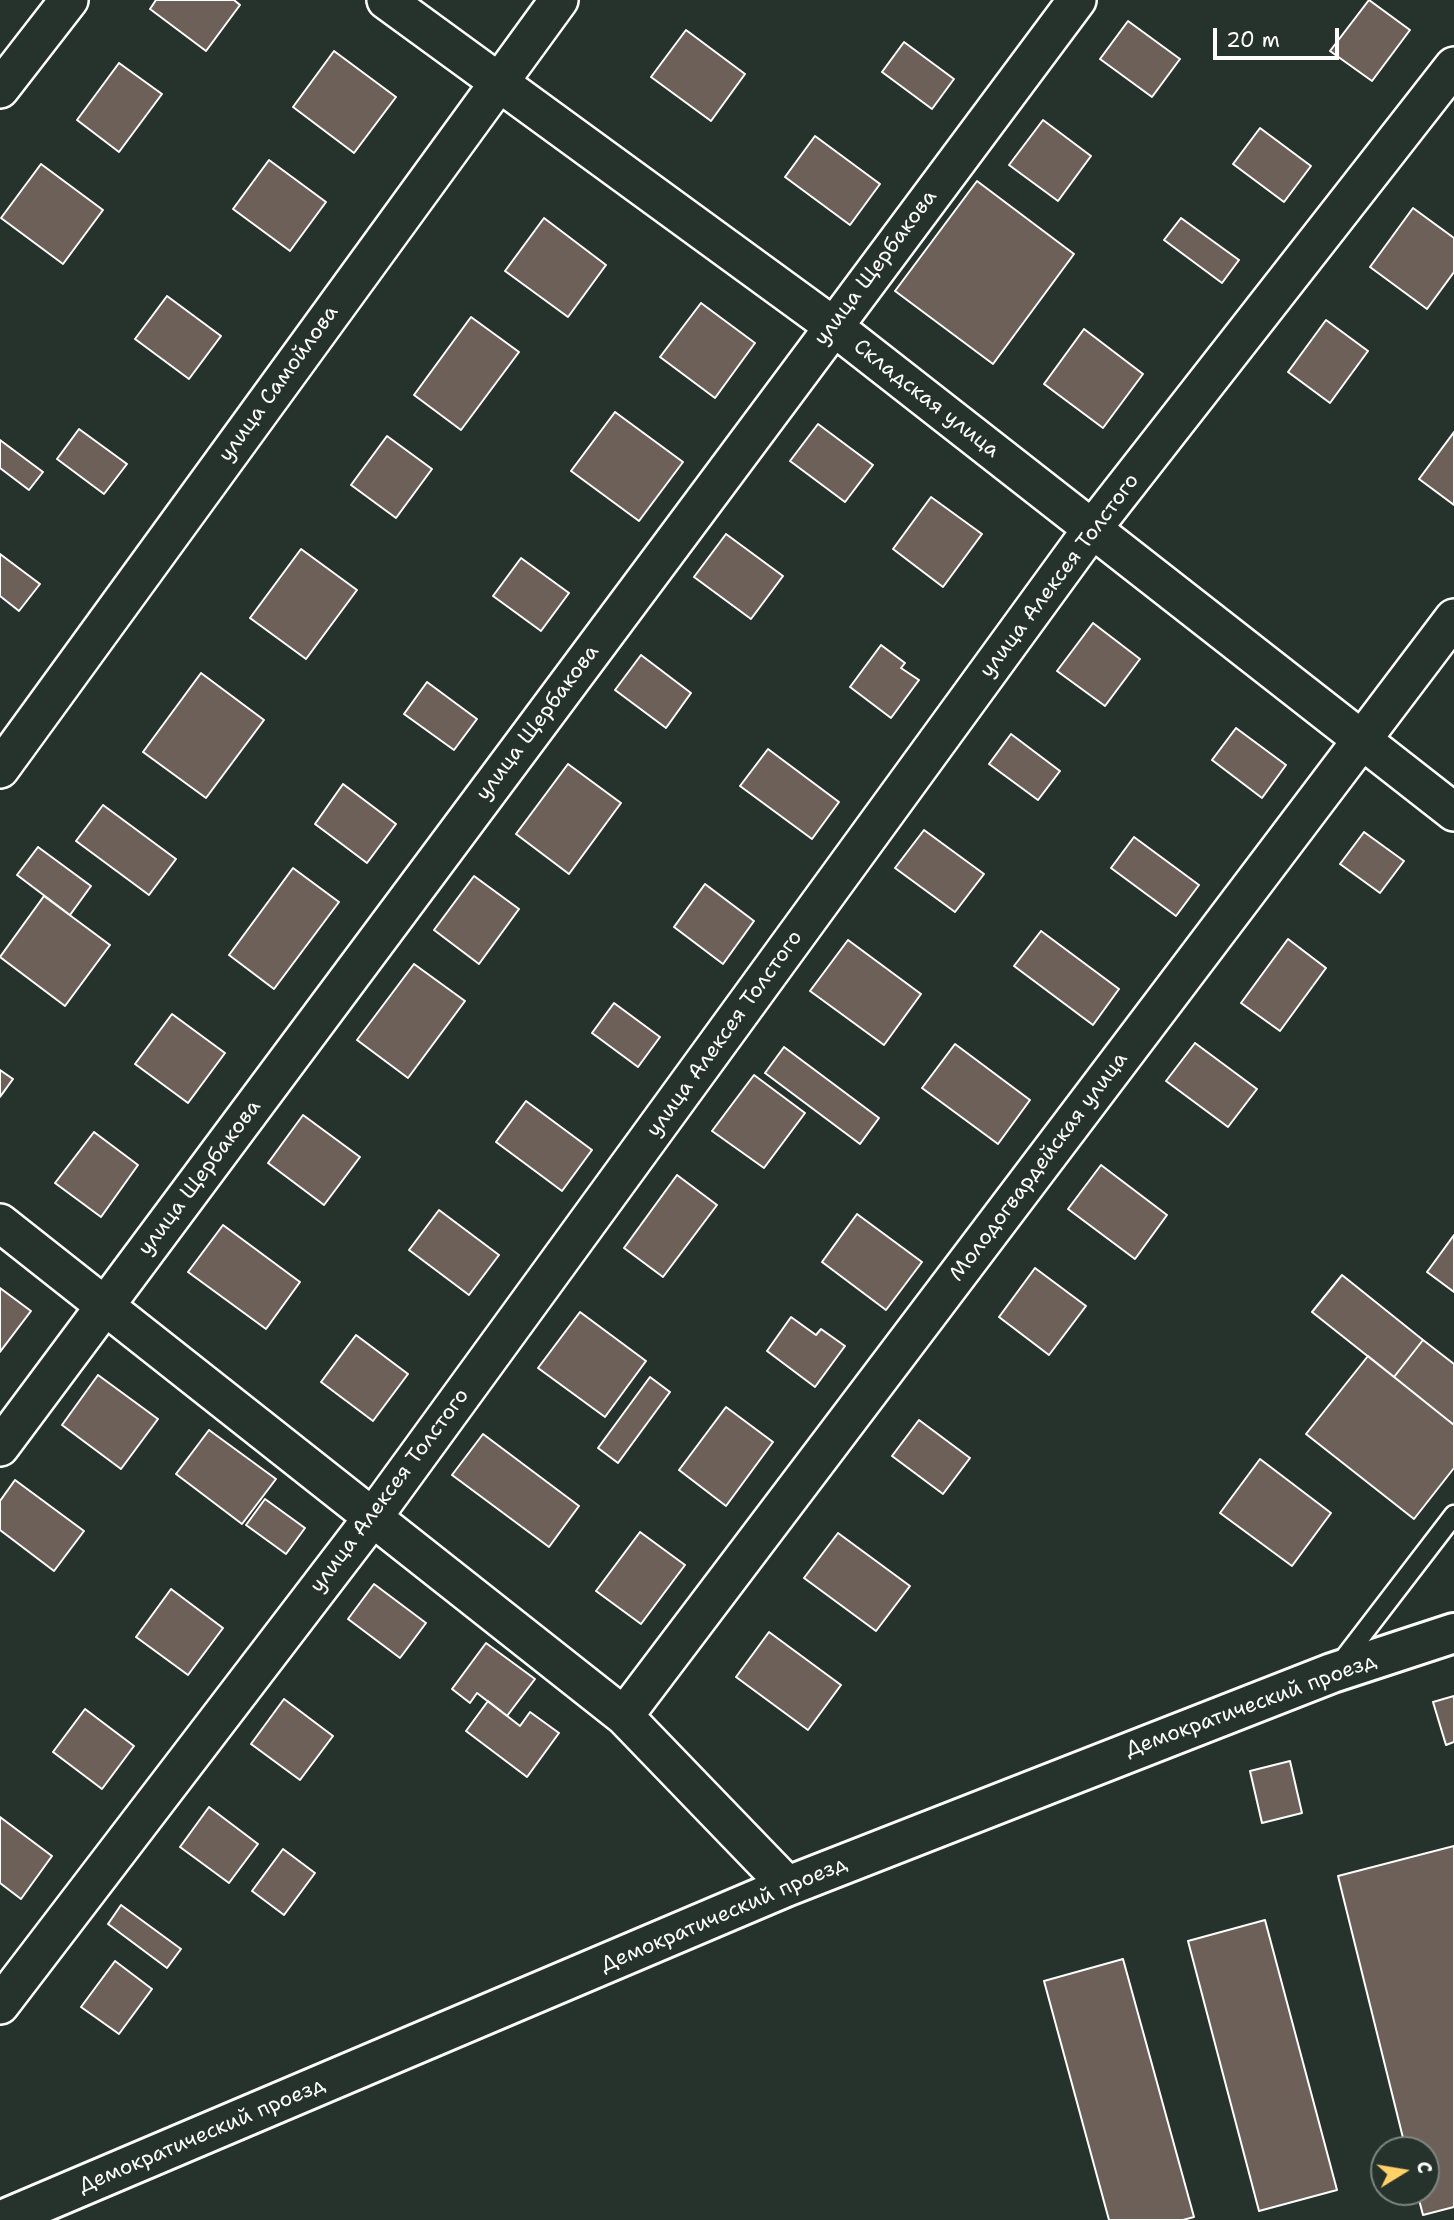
<!DOCTYPE html>
<html>
<head>
<meta charset="utf-8">
<style>
  body { margin:0 }
  #map { position:relative; width:1454px; height:2220px; overflow:hidden; background:#26332d; font-family:"Shantell Sans",sans-serif }
  canvas { display:block }
  .north { position:absolute; left:1370px; top:2136px; width:70px; height:70px; box-sizing:border-box; background:#26332d; border:2px solid #7d8581; border-radius:50%; rotate:79deg; font-size:19px; font-weight:700; line-height:28px; text-align:center; color:#fff }
  .north::after { content:''; display:block; margin:auto; width:24px; height:32px; background:#ffd166; clip-path:polygon(50% 0,100% 100%,50% 72%,0 100%) }
  .scale { position:absolute; left:1213px; top:28px; width:126px; height:32px; box-sizing:border-box; border:4px solid #fff; border-top:0; padding-left:9px; font-size:21px; line-height:24px; white-space:nowrap; color:#fff; -webkit-text-stroke:5px #26332d; paint-order:stroke }
</style>
</head>
<body>
<div id="map">
<canvas width="1454" height="2220"></canvas>
<div class="north">С</div>
<div class="scale">20 m</div>
</div>
<script>
const context = document.querySelector('canvas').getContext('2d');
context.lineJoin = 'round';
function fill(path, color) { context.fillStyle = color; context.fill(path, 'evenodd'); }
const toPath = rows => new Path2D(rows.map(r => 'M' + r).join(''));
function stroke(path, color, width, dash) { context.strokeStyle = color; context.lineWidth = width; context.lineCap = dash ? 'butt' : 'round'; context.setLineDash(dash || []); context.stroke(path); }
function label(font, color, halo, rows, align = 'center') {
  context.font = font + ' "Shantell Sans",sans-serif'; context.lineWidth = 7; context.setLineDash([]); context.textBaseline = 'middle'; context.strokeStyle = halo; context.fillStyle = color; for (const [text, x, y, turn = 0] of rows) {
    context.save(); context.translate(x, y); context.rotate((+turn || 0) * Math.PI / 180); context.textAlign = isNaN(turn) ? turn : align; if (halo) context.strokeText(text, 0, 0); context.fillText(text, 0, 0); context.restore();
  }
}
const building = toPath([
  [156,0,234,0,240,5,206,51,150,9,156,0],
  [1369,0,1410,30,1372,81,1330,51,1369,0],
  [1128,21,1180,59,1152,97,1100,59,1128,21],
  [686,30,745,74,711,121,651,77,686,30],
  [904,42,954,79,932,109,882,72,904,42],
  [334,51,396,97,354,153,293,107,334,51],
  [119,63,162,94,119,152,77,120,119,63],
  [1043,120,1091,156,1058,201,1009,165,1043,120],
  [1260,128,1311,166,1284,202,1233,164,1260,128],
  [815,136,880,184,850,225,785,177,815,136],
  [269,160,326,202,290,251,233,209,269,160],
  [41,164,103,210,63,264,1,218,41,164],
  [977,181,1074,254,993,364,895,291,977,181],
  [1413,208,1454,238,1454,272,1427,309,1370,267,1413,208],
  [544,218,606,265,568,317,505,271,544,218],
  [1181,218,1239,260,1222,283,1164,240,1181,218],
  [167,296,221,336,189,379,135,339,167,296],
  [701,303,755,343,715,398,660,357,701,303],
  [471,317,519,352,461,430,414,395,471,317],
  [1326,320,1368,351,1330,403,1288,372,1326,320],
  [1084,329,1143,374,1103,428,1044,384,1084,329],
  [615,412,683,462,639,521,571,471,615,412],
  [818,424,873,465,845,502,790,461,818,424],
  [79,429,127,464,104,494,57,459,79,429],
  [1454,432,1454,505,1419,479,1454,432],
  [387,436,432,469,396,518,351,485,387,436],
  [0,440,43,472,29,490,0,468,0,440],
  [931,497,982,534,943,587,893,549,931,497],
  [726,534,783,576,751,619,694,577,726,534],
  [301,549,357,590,306,659,250,618,301,549],
  [0,554,40,584,19,611,0,596,0,554],
  [521,558,569,593,541,631,493,596,521,558],
  [1093,623,1140,659,1105,706,1057,671,1093,623],
  [881,645,905,663,901,668,919,680,891,718,850,687,881,645],
  [641,655,691,693,666,728,615,690,641,655],
  [201,673,264,720,206,798,143,752,201,673],
  [427,682,477,719,454,750,404,714,427,682],
  [1236,728,1286,765,1262,798,1212,760,1236,728],
  [1011,734,1060,771,1038,800,989,764,1011,734],
  [768,749,839,802,812,839,740,786,768,749],
  [568,764,621,803,569,874,516,834,568,764],
  [343,784,396,824,367,863,315,824,343,784],
  [103,805,176,859,149,895,76,841,103,805],
  [924,830,984,874,955,912,895,868,924,830],
  [1364,832,1404,861,1380,893,1340,864,1364,832],
  [1134,837,1199,885,1176,916,1111,868,1134,837],
  [38,847,91,886,70,915,17,875,38,847],
  [293,868,339,902,274,989,229,955,293,868],
  [474,876,519,909,479,964,434,930,474,876],
  [705,884,754,921,723,964,674,927,705,884],
  [44,896,110,945,65,1006,0,957,44,896],
  [1041,931,1119,989,1093,1025,1014,966,1041,931],
  [1288,939,1326,968,1280,1031,1241,1003,1288,939],
  [848,940,921,994,884,1045,810,991,848,940],
  [414,964,465,1001,408,1078,357,1040,414,964],
  [614,1003,660,1037,638,1067,592,1033,614,1003],
  [172,1014,225,1053,188,1103,135,1064,172,1014],
  [1195,1043,1257,1089,1228,1127,1166,1081,1195,1043],
  [955,1044,1030,1100,998,1144,922,1088,955,1044],
  [784,1047,879,1118,860,1144,765,1073,784,1047],
  [0,1070,13,1079,0,1097,0,1070],
  [754,1075,805,1113,764,1168,712,1131,754,1075],
  [526,1101,592,1150,562,1191,496,1142,526,1101],
  [303,1115,360,1157,324,1205,268,1163,303,1115],
  [94,1132,138,1165,101,1217,55,1183,94,1132],
  [1101,1165,1167,1215,1135,1259,1068,1209,1101,1165],
  [677,1175,717,1205,663,1277,624,1248,677,1175],
  [439,1210,499,1255,469,1295,409,1250,439,1210],
  [857,1214,922,1262,886,1310,822,1262,857,1214],
  [223,1225,300,1282,266,1329,188,1272,223,1225],
  [1454,1235,1454,1292,1427,1272,1454,1235],
  [1035,1268,1086,1306,1049,1355,999,1317,1035,1268],
  [1342,1275,1423,1340,1394,1377,1312,1312,1342,1275],
  [0,1288,31,1311,0,1352,0,1288],
  [580,1312,646,1361,605,1417,538,1368,580,1312],
  [791,1317,816,1335,821,1329,845,1346,815,1387,767,1351,791,1317],
  [356,1335,408,1374,373,1421,321,1382,356,1335],
  [1423,1340,1454,1364,1454,1425,1394,1377,1423,1340],
  [1368,1356,1454,1425,1454,1468,1414,1519,1306,1434,1368,1356],
  [98,1375,158,1419,121,1469,62,1425,98,1375],
  [650,1377,670,1392,618,1463,598,1448,650,1377],
  [726,1407,773,1442,726,1506,679,1470,726,1407],
  [919,1420,970,1458,943,1494,892,1456,919,1420],
  [209,1430,276,1479,242,1524,176,1474,209,1430],
  [483,1434,579,1506,549,1547,452,1475,483,1434],
  [1260,1459,1331,1513,1292,1566,1220,1513,1260,1459],
  [15,1480,84,1531,54,1571,0,1530,0,1501,15,1480],
  [265,1499,305,1528,286,1554,246,1525,265,1499],
  [640,1532,685,1565,641,1624,596,1591,640,1532],
  [838,1533,910,1586,876,1631,804,1578,838,1533],
  [374,1584,426,1623,400,1658,348,1619,374,1584],
  [171,1589,223,1628,188,1675,136,1637,171,1589],
  [769,1632,841,1685,808,1730,736,1677,769,1632],
  [486,1643,535,1679,507,1716,477,1693,470,1703,452,1689,486,1643],
  [1454,1696,1454,1742,1446,1745,1433,1702,1454,1696],
  [284,1699,333,1736,300,1780,251,1744,284,1699],
  [488,1701,520,1726,530,1712,559,1733,527,1777,466,1731,488,1701],
  [85,1709,134,1746,102,1789,53,1752,85,1709],
  [1290,1761,1302,1813,1262,1823,1250,1771,1290,1761],
  [209,1807,258,1844,229,1883,180,1847,209,1807],
  [0,1817,52,1856,21,1899,0,1883,0,1817],
  [1454,1846,1454,2207,1423,2215,1417,2192,1426,2192,1426,2150,1406,2150,1338,1876,1454,1846],
  [283,1849,315,1873,284,1915,252,1891,283,1849],
  [121,1905,181,1949,167,1968,108,1924,121,1905],
  [1265,1920,1337,2190,1259,2211,1188,1941,1265,1920],
  [1123,1959,1194,2217,1183,2220,1109,2220,1044,1981,1123,1959],
  [115,1961,152,1989,119,2034,81,2007,115,1961]
]);
fill(building, '#6c6058');
stroke(building, '#fff', 2);
const lane = toPath([
  [1339,1665,1454,1515]
]);
const street = toPath([
  [386,0,833,326,1454,812],
  [0,89,69,0],
  [0,769,559,0],
  [0,1223,624,1716,788,1886],
  [0,1447,1077,0],
  [624,1716,1454,618],
  [0,2005,373,1517,1092,529,1454,66]
]);
const secondary = toPath([
  [2,2220,788,1886,1332,1673,1454,1633]
]);
stroke(lane, '#fff', 23);
stroke(street, '#fff', 42);
stroke(secondary, '#fff', 44);
stroke(lane, '#26332d', 18);
stroke(street, '#26332d', 37);
stroke(secondary, '#26332d', 38);
label('21px', '#fff', '#26332d', [
  ["улица Щербакова",876,268,-53],
  ["улица Самойлова",279,384,-54],
  ["Складская улица",926,399,38],
  ["улица Алексея Толстого",1060,576,-53],
  ["улица Щербакова",538,723,-53],
  ["улица Алексея Толстого",725,1034,-54],
  ["Молодогвардейская улица",1039,1167,-53],
  ["улица Щербакова",200,1178,-53],
  ["улица Алексея Толстого",390,1491,-53],
  ["Демократический проезд",1251,1706,-20],
  ["Демократический проезд",724,1915,-23],
  ["Демократический проезд",202,2136,-23]
]);
</script>
</body>
</html>
